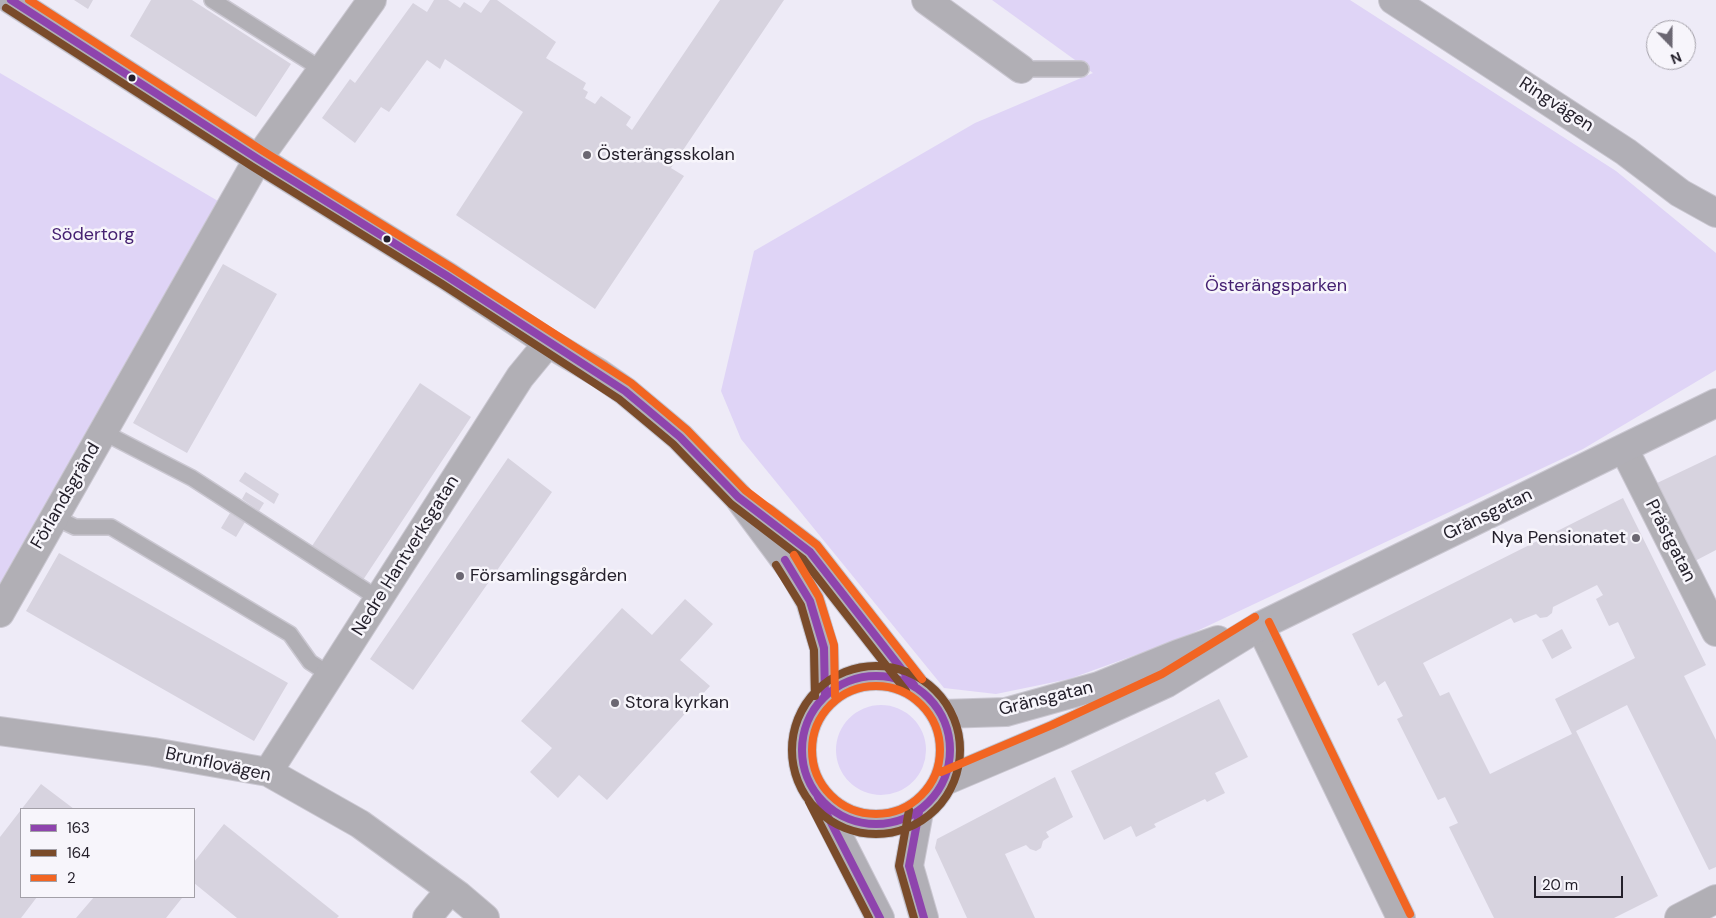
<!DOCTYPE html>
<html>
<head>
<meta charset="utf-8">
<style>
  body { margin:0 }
  #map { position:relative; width:1716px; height:918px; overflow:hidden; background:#eeebf7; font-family:"DM Sans",sans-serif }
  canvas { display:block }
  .legend { position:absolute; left:20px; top:808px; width:175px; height:90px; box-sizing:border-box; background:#f7f5fb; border:1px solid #a3a0a8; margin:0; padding:6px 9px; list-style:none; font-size:15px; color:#24202b }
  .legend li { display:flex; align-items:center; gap:10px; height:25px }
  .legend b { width:25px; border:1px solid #a3a0a8 }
  .north { position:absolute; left:1646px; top:20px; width:50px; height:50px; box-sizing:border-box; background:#f7f5fb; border:1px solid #a3a0a8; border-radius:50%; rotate:158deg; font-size:14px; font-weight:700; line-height:20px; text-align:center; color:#24202b }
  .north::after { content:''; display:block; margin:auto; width:18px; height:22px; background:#6b6772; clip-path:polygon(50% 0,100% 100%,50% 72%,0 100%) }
  .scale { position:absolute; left:1534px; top:876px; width:89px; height:22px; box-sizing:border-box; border:2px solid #24202b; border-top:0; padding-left:6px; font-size:15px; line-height:18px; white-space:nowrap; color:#24202b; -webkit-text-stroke:4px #f7f5fb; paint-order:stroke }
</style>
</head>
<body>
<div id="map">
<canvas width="1716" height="918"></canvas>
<ul class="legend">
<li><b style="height:6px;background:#8e44ad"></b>163</li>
<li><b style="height:6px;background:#7a4b2a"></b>164</li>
<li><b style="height:6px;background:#f26522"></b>2</li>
</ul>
<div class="north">N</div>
<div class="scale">20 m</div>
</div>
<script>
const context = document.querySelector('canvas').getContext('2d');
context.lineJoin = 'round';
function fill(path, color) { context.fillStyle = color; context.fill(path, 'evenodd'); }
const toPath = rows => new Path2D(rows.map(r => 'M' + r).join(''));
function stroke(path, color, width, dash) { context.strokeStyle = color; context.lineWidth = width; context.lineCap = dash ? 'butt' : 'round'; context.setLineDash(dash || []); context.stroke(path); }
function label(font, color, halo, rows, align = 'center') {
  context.font = font + ' "DM Sans",sans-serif'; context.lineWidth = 5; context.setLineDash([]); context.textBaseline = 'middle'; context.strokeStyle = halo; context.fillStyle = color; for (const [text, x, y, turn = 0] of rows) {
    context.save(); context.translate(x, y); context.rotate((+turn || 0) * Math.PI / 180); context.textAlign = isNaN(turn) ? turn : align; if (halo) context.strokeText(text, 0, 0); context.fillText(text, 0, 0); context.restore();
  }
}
fill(toPath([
  [992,0,1350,0,1616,171,1716,253,1716,370,1583,449,1180,639,1069,679,996,694,944,688,741,439,721,391,754,251,975,123,1093,73],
  [0,73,218,201,0,584],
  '836 750a45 45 0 1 1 90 0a45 45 0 1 1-90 0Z'
]), '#dfd4f6');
fill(toPath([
  [74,0,93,0,88,9],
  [151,0,192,0,291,64,256,117,130,36],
  [434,0,448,0,460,8,464,2,481,13,490,0,497,0,556,42,546,58,586,83,583,89,588,92,585,98,595,104,601,96,631,117,626,125,632,130,720,0,784,0,671,168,684,176,595,309,456,215,523,112,445,59,440,69,427,60,389,112,381,107,355,143,322,118,350,79,355,83,413,3,427,12],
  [223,264,277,294,187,453,133,423],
  [420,383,471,417,363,580,312,546],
  [1716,455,1716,550,1693,562,1655,484],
  [508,458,552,492,413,690,370,659],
  [245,472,279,494,274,504,239,481],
  [246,492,264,503,259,511,242,499],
  [1623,498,1706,665,1684,676,1716,740,1716,867,1709,870,1627,705,1576,731,1658,896,1614,918,1494,918,1449,827,1458,823,1445,797,1438,800,1397,719,1403,716,1385,681,1378,686,1352,634],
  [1597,585,1603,595,1596,599,1609,626,1618,622,1635,658,1555,699,1572,734,1490,774,1449,692,1440,696,1423,663,1511,618,1514,623,1536,614,1540,618,1547,617,1552,613,1553,607],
  [230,513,245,522,236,537,221,528],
  [59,553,288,683,254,741,26,611],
  [685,599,713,624,680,660,710,686,607,800,579,775,558,798,530,772,552,748,521,721,622,608,652,635],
  [1562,629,1572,648,1552,659,1542,640],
  [1219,699,1248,757,1215,773,1225,793,1207,802,1205,799,1154,824,1156,827,1136,837,1131,826,1104,840,1071,771],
  [1055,777,1073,817,1046,832,1049,837,1043,841,1041,848,1036,851,1030,849,1026,845,1005,854,1035,918,967,918,935,848,937,839],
  [41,784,74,809,21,809,21,897,37,897,21,918,0,918,0,837],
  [224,824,339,916,337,918,237,918,194,883,194,862],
  [94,897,180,897,182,898,166,918,76,918]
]), '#d7d3df');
const lane = toPath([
  [212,0,321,69],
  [1021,69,1081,69],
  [103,432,192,478,379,599],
  [54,517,75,527,111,527,290,634,310,662,330,675]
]);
const street = toPath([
  [926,0,1021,69],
  [1624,449,1716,632],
  [0,613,258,159,372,0],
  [1260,626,1401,918],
  [0,731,153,752,268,772,360,824,458,895,485,918],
  [268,772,520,377,548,343],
  [427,918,450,890],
  [1679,918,1716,899]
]);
const secondary = toPath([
  [11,0,258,159,447,276,548,343,599,373,625,391,680,437,738,497,793,571,810,601,824,648,825,696],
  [1393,0,1626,152,1680,193,1716,213],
  [764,517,810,552,914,685],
  '802 750a74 74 0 1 1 148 0a74 74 0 1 1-148 0Z',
  [942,714,1006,712,1099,686,1178,654,1218,640],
  [945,781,1056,734,1167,683,1260,626,1716,403],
  [821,802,880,918],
  [919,812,909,866,924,918]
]);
stroke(lane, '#cac7d1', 18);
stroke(street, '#cac7d1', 30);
stroke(secondary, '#cac7d1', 30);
stroke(lane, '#b1afb5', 15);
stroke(street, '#b1afb5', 28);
stroke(secondary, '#b1afb6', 28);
stroke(toPath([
  [11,0,258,159,447,276,625,391,680,437,738,497,810,552,914,685],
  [785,560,810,601,824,648,825,696],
  '802 750a74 74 0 1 1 148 0a74 74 0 1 1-148 0Z',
  [818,797,880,918],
  [919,812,909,866,924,918]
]), '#8e44ad', 8);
stroke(toPath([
  [6,8,253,167,442,284,619,399,673,444,731,504,803,559,906,691],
  [776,565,801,605,814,650,815,696],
  '792 750a84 84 0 1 1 168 0a84 84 0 1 1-168 0Z',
  [809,802,869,918],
  [909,810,899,866,914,918]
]), '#7a4b2a', 8);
stroke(toPath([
  [29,0,263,151,452,268,631,383,687,430,745,490,817,545,922,679],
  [794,555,819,597,834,645,835,696],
  [1269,622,1410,914],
  '812 750a64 64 0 1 1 128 0a64 64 0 1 1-128 0Z',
  [941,772,1052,725,1162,674,1255,617]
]), '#f26522', 8);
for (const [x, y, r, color] of [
  [132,78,4.5,"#24202b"],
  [587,155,5,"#6b6772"],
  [387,239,4.5,"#24202b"],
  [1636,538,5,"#6b6772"],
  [460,576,5,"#6b6772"],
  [615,703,5,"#6b6772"]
]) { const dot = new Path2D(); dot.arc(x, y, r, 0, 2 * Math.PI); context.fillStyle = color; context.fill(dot); stroke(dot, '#f7f5fb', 2); }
label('18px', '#24202b', '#f7f5fb', [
  ["Ringvägen",1556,105,33],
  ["Förlandsgränd",66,496,-60],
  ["Gränsgatan",1488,515,-26],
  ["Prästgatan",1670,541,63],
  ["Nedre Hantverksgatan",406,556,-58],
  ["Gränsgatan",1046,699,-14],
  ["Brunflovägen",218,765,12]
]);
label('18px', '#24202b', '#f7f5fb', [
  ["Österängsskolan",597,155],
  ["Nya Pensionatet",1626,538,"right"],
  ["Församlingsgården",470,576],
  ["Stora kyrkan",625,703]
], 'left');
label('18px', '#452171', '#f7f5fb', [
  ["Södertorg",93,235],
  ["Österängsparken",1276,286]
]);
</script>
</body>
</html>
